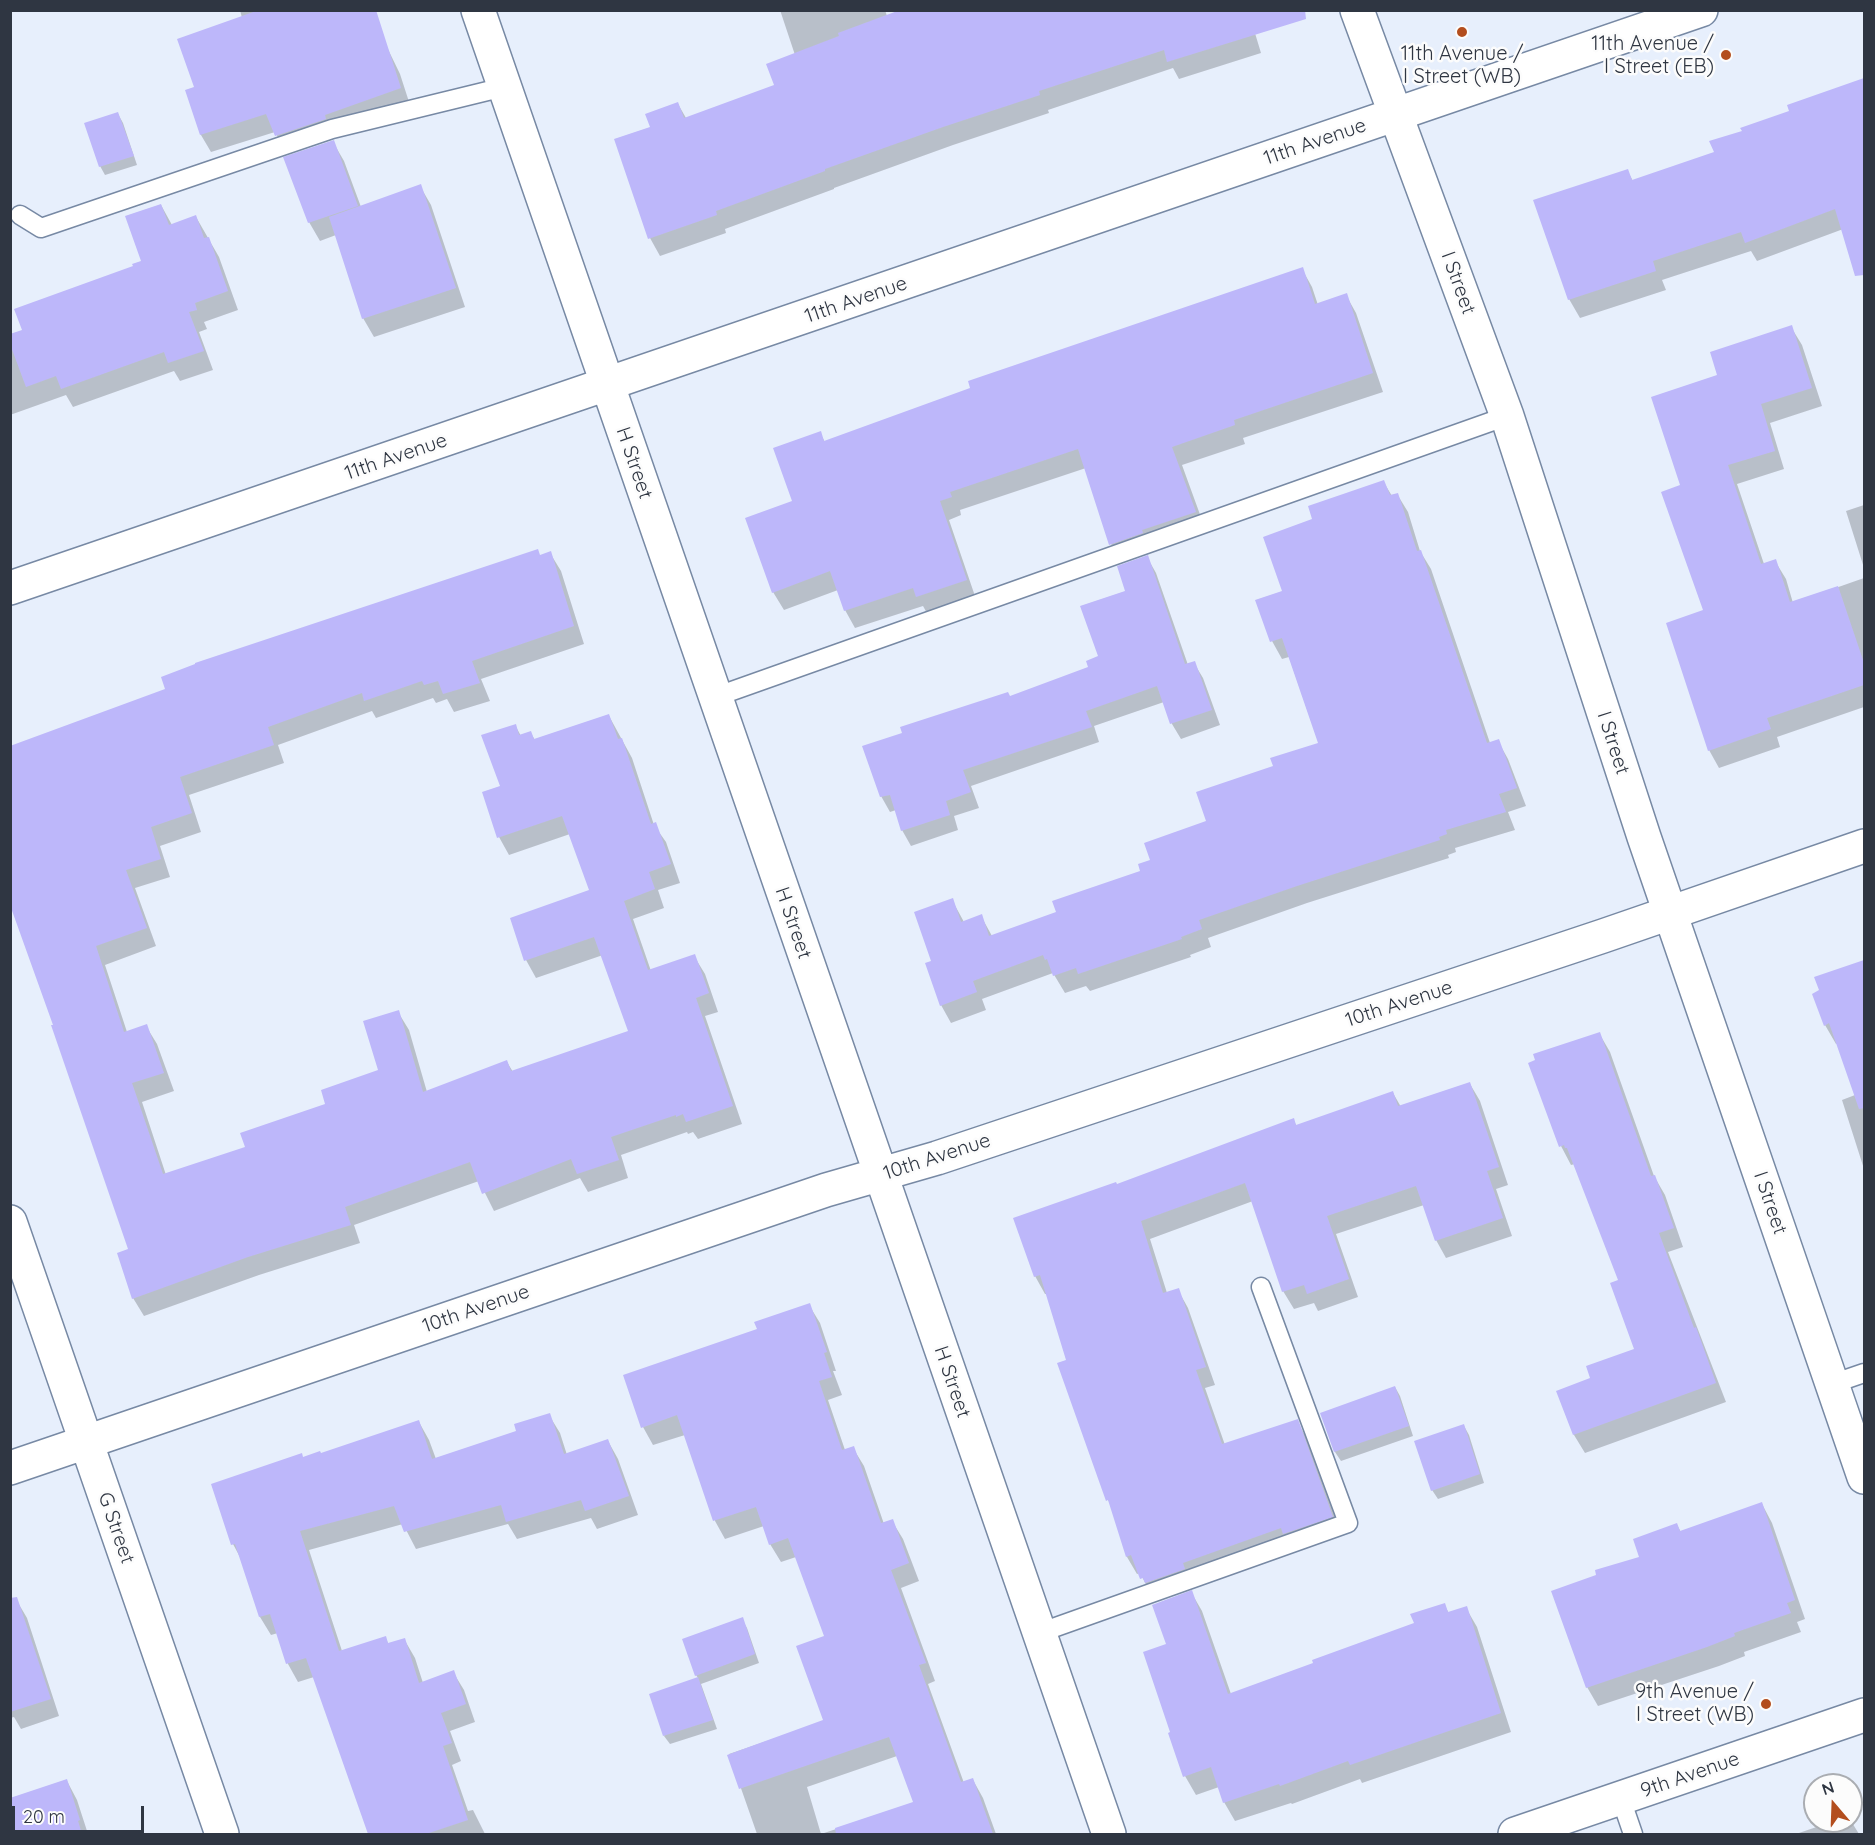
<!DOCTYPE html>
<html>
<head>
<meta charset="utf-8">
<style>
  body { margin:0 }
  #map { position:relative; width:1875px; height:1845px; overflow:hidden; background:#e7effc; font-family:Quicksand,sans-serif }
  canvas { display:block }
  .frame { position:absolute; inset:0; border:12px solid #2f3642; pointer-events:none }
  .north { position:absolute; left:1803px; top:1773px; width:60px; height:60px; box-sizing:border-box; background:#fcfcfc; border:2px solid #aaadb2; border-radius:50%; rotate:341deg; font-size:16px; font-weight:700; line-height:24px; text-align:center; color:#2f3642 }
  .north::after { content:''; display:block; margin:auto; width:21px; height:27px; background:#b34e1e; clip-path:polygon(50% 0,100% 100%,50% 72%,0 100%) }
  .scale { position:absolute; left:12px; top:1806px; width:132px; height:27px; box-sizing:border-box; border:3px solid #2f3642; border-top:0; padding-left:8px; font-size:18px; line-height:21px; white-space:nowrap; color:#2f3642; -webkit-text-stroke:4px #fcfcfc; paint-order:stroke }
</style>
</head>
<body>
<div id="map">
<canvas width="1875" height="1845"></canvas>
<div class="frame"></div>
<div class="north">N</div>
<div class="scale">20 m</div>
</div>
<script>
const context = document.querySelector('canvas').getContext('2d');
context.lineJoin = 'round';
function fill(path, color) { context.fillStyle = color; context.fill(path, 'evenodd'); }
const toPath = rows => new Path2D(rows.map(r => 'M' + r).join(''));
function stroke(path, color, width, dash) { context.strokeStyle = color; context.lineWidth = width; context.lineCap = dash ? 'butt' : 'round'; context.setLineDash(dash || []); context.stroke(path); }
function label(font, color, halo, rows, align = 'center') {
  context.font = font + ' Quicksand,sans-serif'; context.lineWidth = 5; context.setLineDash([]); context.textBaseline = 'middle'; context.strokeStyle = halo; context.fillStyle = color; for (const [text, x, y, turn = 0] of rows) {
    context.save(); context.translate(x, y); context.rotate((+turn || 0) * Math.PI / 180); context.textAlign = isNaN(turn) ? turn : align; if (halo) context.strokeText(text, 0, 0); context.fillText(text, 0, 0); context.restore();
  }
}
fill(toPath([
  [240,10,369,10,400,74,410,105,287,153,275,132,211,152,201,135,187,91,196,88,242,18],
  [780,10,885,10,887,16,1248,10,1261,53,1179,79,1173,68,1048,110,1049,113,953,145,834,188,834,189,725,229,726,233,660,256,650,238,652,128,678,104,686,118,776,86,795,55],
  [1864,80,1864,230,1850,235,1846,228,1757,261,1751,251,1662,280,1666,290,1580,318,1569,299,1627,170,1633,181,1716,153,1743,132],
  [118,114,123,123,137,165,105,175,100,166],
  [333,142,344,161,361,207,420,186,431,205,465,307,374,337,363,318,336,235,320,241,309,222],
  [161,205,172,225,196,217,219,257,238,310,204,322,207,329,199,332,213,370,180,381,174,371,73,407,66,395,10,415,10,336,23,331,143,262],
  [1302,269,1312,287,1318,305,1346,295,1356,313,1383,392,1243,438,1245,444,1182,465,1206,531,1152,548,1153,551,1121,562,1111,544,1086,468,960,510,961,515,949,520,976,599,928,615,923,606,855,628,845,610,838,590,784,610,773,592,794,501,820,433,825,442],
  [1791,327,1802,345,1822,406,1770,423,1784,469,1737,484,1764,564,1775,561,1786,579,1793,603,1864,578,1864,707,1777,737,1780,747,1719,768,1709,750,1705,611,1682,486,1719,376],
  [1383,481,1392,496,1397,494,1408,512,1420,551,1431,569,1490,743,1498,741,1508,759,1526,806,1508,812,1515,830,1455,848,1456,852,1448,855,1449,858,1307,903,1208,938,1211,947,1190,955,1191,957,1090,991,1086,986,1065,993,1053,973,982,999,986,1010,951,1023,941,1005,933,962,952,900,964,922,981,916,992,936,1058,913,1142,872,1151,861,1208,822,1275,767,1319,744,1289,657,1282,659,1272,641,1284,592,1314,520],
  [1864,505,1864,568,1846,511],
  [550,553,561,571,584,644,481,679,490,701,454,712,447,699,436,703,433,698,376,718,372,711,278,745,284,763,189,795,201,832,160,846,170,877,135,888,156,946,105,965,127,1032,146,1026,157,1044,174,1091,142,1102,166,1175,247,1148,327,1104,380,1071,398,1012,409,1030,427,1092,507,1062,513,1072,630,1032,603,955,536,978,526,960,591,891,570,834,509,855,499,837,502,787,515,725,521,736,530,732,535,740,609,716,632,758,654,825,666,842,680,883,658,890,664,908,633,919,651,971,694,956,705,974,718,1012,705,1016,742,1124,698,1139,693,1132,688,1134,687,1132,621,1155,628,1178,588,1192,580,1178,494,1211,479,1181,354,1225,360,1243,259,1275,144,1316,133,1298,130,1250,55,1026,14,868,541,556],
  [1147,557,1156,573,1188,665,1194,663,1203,678,1220,725,1181,739,1172,724,1164,702,1094,726,1099,742,971,786,979,808,954,816,958,830,911,846,902,830,896,810,890,812,881,796,1010,698,1090,668,1100,657,1126,592],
  [1864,961,1864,1169,1842,1100,1855,1095,1838,1043,1836,1044,1825,1025,1821,991,1816,978],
  [1599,1033,1610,1052,1654,1176,1665,1195,1683,1247,1668,1252,1726,1402,1585,1453,1574,1435,1558,1391,1592,1379,1636,1350,1620,1281,1575,1164,1571,1165,1561,1146],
  [1470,1084,1480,1101,1508,1185,1496,1189,1512,1236,1446,1258,1436,1240,1424,1205,1336,1234,1358,1297,1318,1311,1314,1303,1294,1309,1283,1291,1253,1201,1150,1239,1167,1293,1178,1290,1188,1308,1215,1385,1205,1388,1225,1445,1297,1421,1307,1439,1342,1534,1152,1596,1140,1573,1137,1574,1127,1557,1113,1508,1108,1500,1047,1294,1045,1294,1035,1276,1117,1186,1293,1120,1297,1126,1393,1093,1401,1107],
  [809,1305,820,1323,836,1371,833,1371,842,1395,828,1400,845,1450,853,1448,864,1466,884,1524,892,1521,903,1539,919,1581,901,1588,935,1681,928,1684,964,1783,973,1780,983,1798,996,1834,757,1834,729,1754,825,1721,825,1637,796,1557,781,1562,770,1544,764,1526,725,1539,715,1521,685,1435,653,1445,643,1427,758,1330],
  [897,1756,915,1803,821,1834,807,1787],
  [1395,1387,1400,1396,1413,1436,1341,1461,1335,1452,1321,1414],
  [549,1415,560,1433,567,1455,608,1441,618,1459,638,1515,597,1529,591,1518,517,1539,508,1524,416,1549,403,1524,309,1550,342,1651,385,1637,389,1645,404,1639,415,1658,423,1683,453,1672,464,1690,475,1722,450,1731,461,1761,452,1765,468,1811,473,1810,485,1834,370,1834,314,1677,298,1682,288,1664,278,1633,271,1635,260,1617,241,1559,233,1544,303,1458,321,1455,419,1422,429,1440,436,1459,517,1432],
  [1464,1426,1469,1435,1484,1483,1438,1499,1432,1490],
  [1762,1504,1772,1523,1805,1619,1797,1622,1801,1632,1744,1652,1745,1656,1719,1666,1598,1706,1587,1687,1641,1558,1677,1525,1681,1532],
  [1191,1592,1202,1611,1231,1694,1315,1664,1416,1624,1444,1605,1449,1613,1466,1608,1477,1627,1511,1732,1362,1783,1360,1779,1292,1804,1291,1803,1235,1821,1224,1802,1219,1787,1196,1795,1185,1776,1172,1733,1168,1645],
  [17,1601,27,1618,59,1716,21,1729,14,1717,10,1718,10,1604],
  [742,1619,747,1628,759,1663,701,1684,717,1729,670,1744,664,1736,698,1678,696,1675],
  [67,1781,77,1800,88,1834,16,1834,10,1816],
  [1834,1821,1851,1821,1859,1834,1796,1834]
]), '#0003');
fill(toPath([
  [259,10,376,10,401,88,325,115,326,119,275,136,266,114,200,135,185,90,194,87,177,39],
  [900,10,1305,10,1306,19,1167,62,1164,50,1039,91,1040,95,943,127,825,169,825,171,716,211,717,215,648,239,614,139,650,127,645,114,678,102,684,118,774,85,766,64,839,36,838,33],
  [1864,78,1864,275,1855,276,1835,209,1745,243,1741,232,1653,261,1656,271,1568,300,1533,200,1628,169,1632,180,1714,152,1709,141,1742,131,1740,128,1789,111,1787,105],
  [118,112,134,156,99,167,84,123],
  [334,140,358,206,308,223,283,157],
  [421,184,456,288,362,319,329,217],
  [161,204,169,225,196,215,204,238,209,237,228,291,195,303,197,310,189,312,204,351,168,363,164,352,61,389,56,376,26,387,10,344,10,334,22,330,14,309,133,266,132,264,141,261,125,216],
  [1303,267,1315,304,1347,293,1373,373,1234,420,1235,425,1172,447,1196,512,1142,530,1143,533,1109,545,1078,449,950,492,952,497,940,501,967,580,916,597,913,588,844,611,830,571,772,593,745,518,792,501,773,448,821,431,824,441,970,388,968,381],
  [1792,325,1812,388,1761,404,1775,451,1728,465,1761,564,1776,559,1790,602,1838,586,1864,663,1864,685,1767,718,1771,729,1708,751,1666,623,1703,610,1661,492,1680,485,1651,397,1717,375,1710,352],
  [1384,480,1390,495,1398,493,1417,551,1421,550,1487,743,1499,739,1517,788,1499,794,1506,812,1446,830,1447,834,1439,837,1440,840,1297,886,1199,920,1202,929,1181,937,1182,939,1078,974,1076,968,1053,976,1047,959,1045,960,1043,955,973,981,977,992,940,1006,925,963,931,961,914,912,953,898,961,922,982,914,989,936,1056,912,1052,901,1140,871,1138,864,1150,860,1144,843,1206,821,1196,792,1273,766,1270,758,1318,743,1282,638,1270,642,1255,600,1282,591,1263,537,1312,519,1308,506],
  [538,549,540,555,551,551,574,626,472,661,480,683,443,694,438,681,424,685,422,681,364,701,362,693,268,727,274,745,180,777,192,813,151,827,161,859,126,870,147,928,96,946,124,1032,147,1024,164,1073,132,1083,163,1174,245,1147,240,1133,325,1104,321,1090,378,1070,363,1021,399,1010,423,1092,507,1060,511,1071,628,1031,594,937,524,961,510,918,589,890,562,816,497,838,482,792,500,786,481,735,516,724,519,735,531,731,534,739,609,714,618,739,622,738,651,824,656,822,671,864,649,872,655,889,624,901,648,970,695,954,709,993,696,998,733,1106,686,1122,683,1114,676,1117,676,1115,611,1137,619,1160,577,1174,571,1159,482,1194,470,1162,345,1207,351,1225,248,1257,132,1299,117,1253,128,1249,51,1025,53,1025,10,905,10,746,165,689,161,677,195,664,195,663],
  [1148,555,1185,664,1195,661,1212,710,1170,724,1157,686,1086,711,1092,727,963,770,971,792,946,801,950,815,901,831,890,795,880,797,862,746,902,733,900,727,1008,692,1010,696,1088,667,1086,661,1098,656,1080,606,1125,591,1117,566],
  [1864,960,1864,1108,1859,1109,1829,1023,1824,1026,1812,994,1819,990,1814,977],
  [1600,1032,1651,1176,1655,1175,1674,1228,1659,1233,1694,1328,1696,1327,1716,1383,1573,1435,1556,1391,1590,1378,1586,1366,1634,1349,1610,1283,1618,1280,1567,1148,1565,1148,1564,1145,1559,1147,1528,1063,1535,1060,1533,1054],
  [1470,1082,1499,1167,1487,1171,1503,1218,1435,1241,1416,1186,1327,1216,1349,1279,1307,1294,1304,1285,1282,1292,1245,1183,1141,1221,1163,1293,1179,1288,1206,1367,1196,1370,1222,1444,1298,1419,1333,1517,1283,1534,1281,1528,1183,1563,1185,1569,1145,1583,1143,1578,1140,1579,1131,1555,1126,1557,1108,1500,1106,1501,1057,1363,1066,1360,1040,1275,1034,1277,1013,1218,1116,1182,1117,1184,1294,1118,1296,1125,1393,1091,1398,1106],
  [810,1303,827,1352,824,1353,832,1377,819,1381,842,1450,854,1446,881,1523,893,1519,909,1563,891,1570,926,1663,919,1665,961,1782,973,1778,993,1834,836,1834,835,1828,913,1802,889,1737,739,1789,727,1755,823,1720,796,1646,824,1636,788,1538,769,1545,756,1507,713,1521,677,1415,641,1428,623,1375,757,1329,754,1322],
  [1395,1386,1409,1426,1334,1452,1320,1413],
  [550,1413,564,1454,608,1439,629,1496,585,1511,581,1500,506,1522,501,1505,404,1532,394,1506,300,1531,339,1651,386,1636,388,1643,405,1638,419,1683,454,1670,466,1704,441,1713,452,1743,443,1746,468,1820,426,1834,368,1834,306,1658,286,1664,270,1614,259,1617,235,1544,231,1545,211,1484,302,1453,303,1457,320,1451,321,1453,419,1420,432,1459,516,1431,514,1424],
  [1464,1424,1480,1474,1431,1491,1414,1441],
  [1762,1502,1795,1600,1787,1603,1791,1613,1734,1633,1735,1636,1707,1647,1586,1688,1551,1591,1596,1575,1595,1570,1639,1557,1633,1539,1677,1523,1680,1531],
  [1192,1590,1228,1694,1313,1663,1312,1660,1414,1623,1410,1614,1445,1603,1448,1612,1467,1606,1501,1713,1350,1765,1348,1761,1280,1786,1279,1784,1223,1803,1211,1767,1183,1777,1168,1733,1170,1732,1143,1652,1166,1644,1152,1605],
  [17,1597,51,1699,10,1712,10,1598],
  [743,1617,755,1654,695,1676,682,1639],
  [698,1677,713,1720,663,1736,649,1694],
  [67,1779,80,1820,78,1821,82,1834,10,1834,10,1798]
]), '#bdb7fa');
const lane = toPath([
  [20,215,41,228,332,129,504,87],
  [715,697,1507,416],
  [1832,1384,1864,1373],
  [1039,1633,1348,1523,1261,1287],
  [1621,1799,1633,1834]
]);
const street = toPath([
  [478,10,1109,1834],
  [10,1222,222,1834],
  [10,1468,826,1190,937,1158,1603,936,1864,846],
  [1515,1834,1864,1715]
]);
const secondary = toPath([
  [1357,10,1507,416,1644,837,1864,1477],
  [10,588,1701,10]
]);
stroke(lane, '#7789a4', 21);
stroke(street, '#7789a4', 36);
stroke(secondary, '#7789a4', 36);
stroke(lane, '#fff', 18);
stroke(street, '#fff', 33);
stroke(secondary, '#fff', 33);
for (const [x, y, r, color] of [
  [1462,32,6,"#b34e1e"],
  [1726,55,6,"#b34e1e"],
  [1766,1704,6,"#b34e1e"]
]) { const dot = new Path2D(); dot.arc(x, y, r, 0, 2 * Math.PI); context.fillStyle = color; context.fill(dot); stroke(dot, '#fcfcfc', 2); }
label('20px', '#2f3642', '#fcfcfc', [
  ["11th Avenue /",1714,44],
  ["I Street (EB)",1714,67],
  ["11th Avenue /",1462,54,"center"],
  ["I Street (WB)",1462,77,"center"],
  ["9th Avenue /",1754,1692],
  ["I Street (WB)",1754,1715]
], 'right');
label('20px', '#2f3642', '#fcfcfc', [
  ["11th Avenue",1315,142,-19],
  ["I Street",1458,283,70],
  ["11th Avenue",856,300,-19],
  ["11th Avenue",396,457,-19],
  ["H Street",634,463,71],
  ["I Street",1613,743,72],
  ["H Street",793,923,71],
  ["10th Avenue",1399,1004,-18],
  ["10th Avenue",937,1157,-18],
  ["I Street",1770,1203,71],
  ["10th Avenue",476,1309,-19],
  ["H Street",952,1382,71],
  ["G Street",116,1528,71],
  ["9th Avenue",1690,1775,-19]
]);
</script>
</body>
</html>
